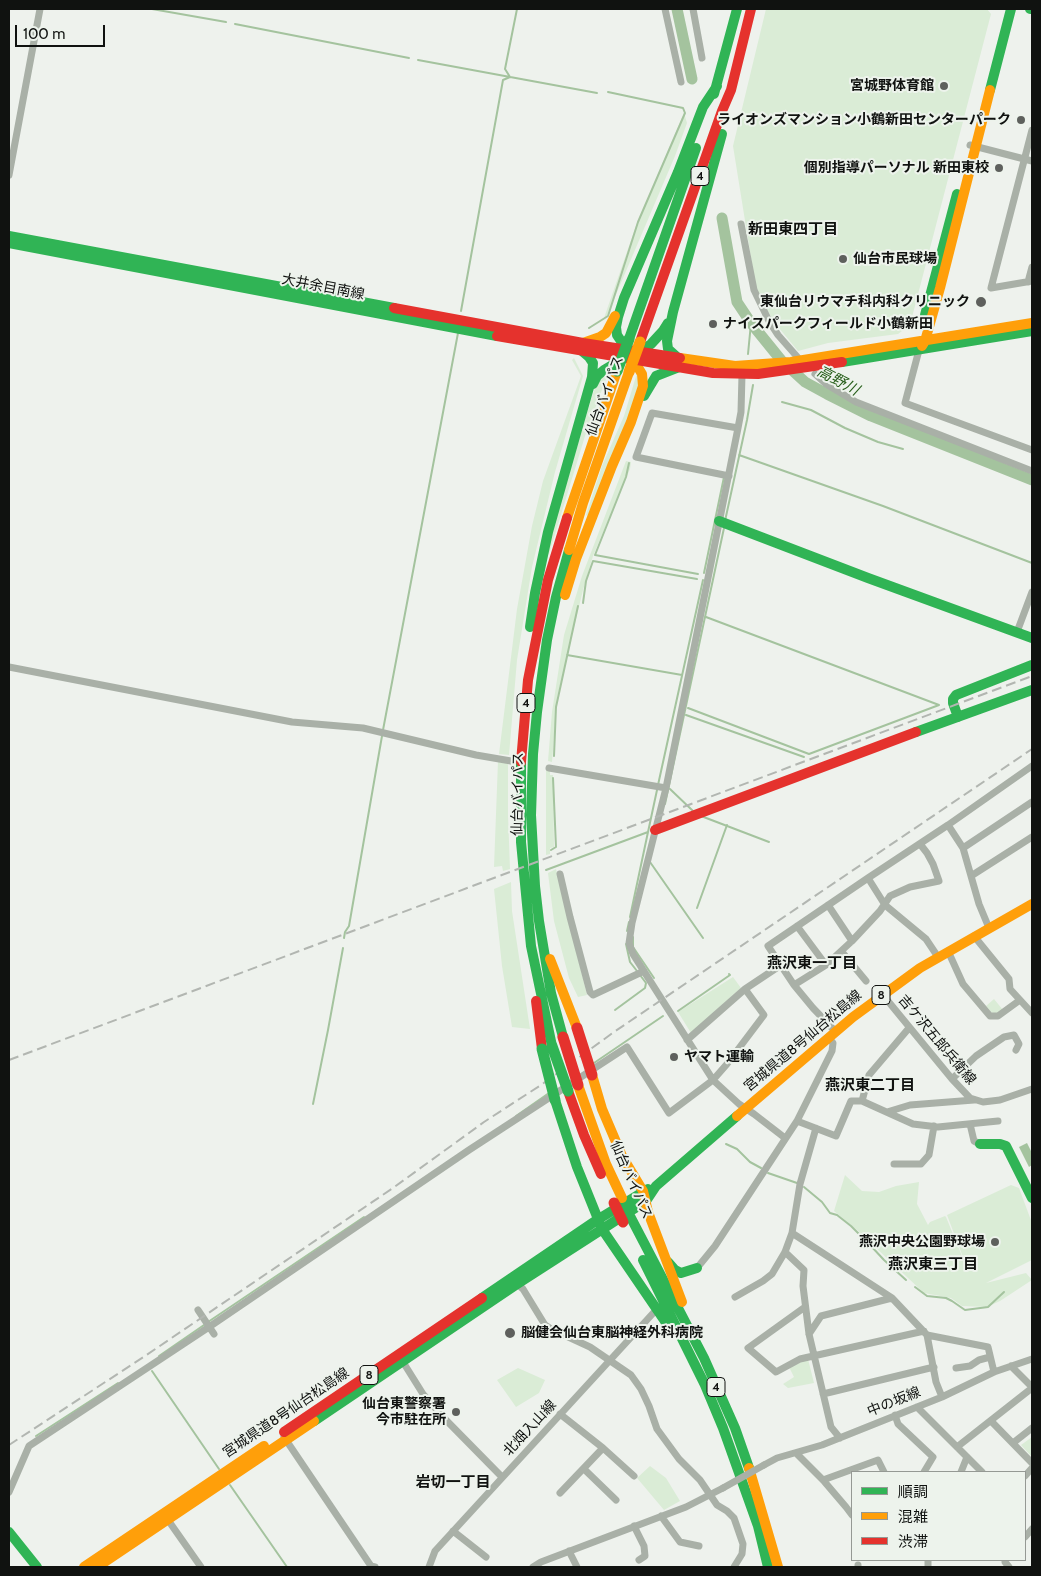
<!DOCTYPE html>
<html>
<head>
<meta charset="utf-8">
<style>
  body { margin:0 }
  #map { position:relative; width:1041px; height:1576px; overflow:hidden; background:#eef2ed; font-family:Cabin,"Noto Sans JP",sans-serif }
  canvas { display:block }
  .frame { position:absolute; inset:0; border:10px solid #101210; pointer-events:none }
  .legend { position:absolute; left:851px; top:1471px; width:175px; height:90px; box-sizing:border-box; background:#edf3ec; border:1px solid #959994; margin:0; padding:6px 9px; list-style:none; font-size:15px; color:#101210 }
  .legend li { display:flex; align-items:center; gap:10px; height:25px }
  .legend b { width:25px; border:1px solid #959994 }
  .scale { position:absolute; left:15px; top:25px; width:90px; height:22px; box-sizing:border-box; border:2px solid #101210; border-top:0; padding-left:6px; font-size:15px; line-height:18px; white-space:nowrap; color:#101210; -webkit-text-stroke:4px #edf3ec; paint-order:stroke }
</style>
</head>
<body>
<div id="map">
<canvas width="1041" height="1576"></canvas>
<div class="frame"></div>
<ul class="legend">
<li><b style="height:6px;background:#30b455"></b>順調</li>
<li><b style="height:6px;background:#ff9f0a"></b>混雑</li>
<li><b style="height:6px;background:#e5322d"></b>渋滞</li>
</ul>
<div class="scale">100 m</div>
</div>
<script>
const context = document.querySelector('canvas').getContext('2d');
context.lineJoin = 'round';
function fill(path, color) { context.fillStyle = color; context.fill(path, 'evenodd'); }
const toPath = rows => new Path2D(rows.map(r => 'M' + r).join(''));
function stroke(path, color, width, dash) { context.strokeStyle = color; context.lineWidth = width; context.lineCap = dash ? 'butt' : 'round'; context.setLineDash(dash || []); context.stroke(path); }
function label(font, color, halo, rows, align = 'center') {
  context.font = font + ' Cabin,"Noto Sans JP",sans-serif'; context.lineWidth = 4; context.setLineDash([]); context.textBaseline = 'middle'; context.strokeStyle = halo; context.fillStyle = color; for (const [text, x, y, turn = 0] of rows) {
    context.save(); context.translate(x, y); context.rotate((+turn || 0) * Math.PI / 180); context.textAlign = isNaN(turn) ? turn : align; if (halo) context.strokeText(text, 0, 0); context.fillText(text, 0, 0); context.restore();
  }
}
fill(toPath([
  [766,9,987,9,991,14,910,325,898,334,828,343,798,351,774,322,756,289,733,146],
  [684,113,687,123,675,156,606,318,604,318,637,223],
  [574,358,583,376,555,472,532,567,517,660,509,755,499,754,517,609,532,526,543,481,581,376,572,360],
  [610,368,585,436,549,554,546,553,592,396,599,379],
  [637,373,639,390,588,516,586,515,602,466,624,416],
  [626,461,631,462,630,469,593,556,583,590,557,698,552,762,548,761,552,712,564,635,582,576],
  [498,761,508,763,508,815,510,869,503,871,502,866,494,867],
  [546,770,550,771,550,775,553,775,554,847,550,848,550,854,546,855],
  [556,869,587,995,578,997,569,978,554,921,548,873],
  [511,882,512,911,530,1029,512,1027,502,966,494,889],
  [733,977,741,988,691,1033,678,1012],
  [994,999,1003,1010,998,1014,993,1014,986,1006],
  [845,1175,862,1191,879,1192,896,1186,919,1182,917,1204,928,1225,930,1222,945,1216,946,1217,969,1273,947,1215,1011,1185,1019,1188,1032,1223,1032,1260,986,1283,1026,1273,1032,1280,1000,1301,987,1307,962,1306,951,1298,924,1293,857,1230,834,1211],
  [808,1359,814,1383,788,1388,783,1384,794,1377,789,1367],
  [518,1368,545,1380,539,1393,516,1407,497,1380],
  [1032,1437,1032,1457,1021,1445],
  [650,1466,666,1478,680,1501,664,1510,637,1478]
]), '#daecd6');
fill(toPath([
  [1027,1143,1032,1153,1032,1165,1029,1167,1019,1147]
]), '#a4c39e');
stroke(toPath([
  [152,9,226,22],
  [235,24,409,58],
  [418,60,597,93],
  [461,311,503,80,510,77,505,69,517,9],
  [589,328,608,316,638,222,685,113,683,108,608,92],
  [748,354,751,323],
  [782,402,811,410,845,428,878,442,903,449],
  [739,455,883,506,1032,563],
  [629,463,626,477,595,555,698,574],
  [725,521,747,420,753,385],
  [704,573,724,477],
  [583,603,586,581,593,561,697,579],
  [706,617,939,705],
  [567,655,682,675],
  [688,708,809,754,939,705],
  [686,715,804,757],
  [383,730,458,333],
  [554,756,556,707,578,606],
  [658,785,703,580],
  [670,789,693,811],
  [665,804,724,528],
  [701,816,769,842],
  [648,832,657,790],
  [551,850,556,847,553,778],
  [650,862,703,938],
  [546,870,648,832,630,917],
  [697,908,727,825],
  [627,931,629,922],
  [633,937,633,947,654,978],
  [344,938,345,932,349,926,382,736],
  [626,944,630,962,637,971],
  [615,1010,645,988,646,983,640,975],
  [678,1011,730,975,729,974],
  [594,1063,663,1016],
  [313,1104,328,1030,343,948],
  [516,1116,549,1093],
  [726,1144,737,1149,750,1162,761,1168],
  [768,1173,797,1183],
  [804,1187,822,1202,830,1213,837,1215,851,1226,871,1246,884,1260,906,1280],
  [915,1287,927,1296,946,1298,952,1301,965,1310,988,1307,1004,1292],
  [208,1322,364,1217],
  [159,1356,204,1325],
  [152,1371,219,1469],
  [36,1436,118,1383],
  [230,1485,287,1567]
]), '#a4c39e', 2);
stroke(toPath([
  [677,9,692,79],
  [722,218,737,302,751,323,781,360,805,382,827,394,871,416,1032,480]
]), '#a4c39e', 11);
stroke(toPath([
  [665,9,681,82],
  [693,9,702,58],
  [1032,130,991,288,1032,281],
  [970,145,1032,161],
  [9,175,40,9],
  [741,224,754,290,769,321,778,335,800,360],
  [1028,282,1032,267],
  [919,350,905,403,1032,450],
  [815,374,826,384,856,402,1032,471],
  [742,375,741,412,738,428,666,788,632,923,629,943,633,954,713,1080,739,1104,754,1114,785,1138],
  [729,476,636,457,652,413,738,428],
  [1017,632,1032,592],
  [9,667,292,722,363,728,476,755,511,761],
  [549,768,666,788],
  [948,825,963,848,971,876,1032,837],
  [963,848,1032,802],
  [560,874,570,917,590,992,593,995,644,971],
  [971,876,979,904,989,928],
  [868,878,885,905,926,939,938,957],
  [797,926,826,965,794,985,768,946,868,878,948,825,1032,766],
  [974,936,1009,979,1010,989,1032,1013],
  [852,941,880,911,890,896,910,887,939,881,933,864,927,853,920,844],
  [948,951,963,984,990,1016,998,1016,1020,1000],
  [842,952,866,981],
  [826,965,852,941,828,905],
  [794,985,813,1008,835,1031],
  [883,995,952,1079,970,1098,983,1102,1000,1100,1032,1089],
  [687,1040,745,989,781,965],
  [952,1079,976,1056,1004,1037,1014,1035,1019,1044,1016,1050],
  [862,1101,869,1075,909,1028],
  [887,1112,910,1105,974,1100],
  [797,1121,836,1136,851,1101,862,1101,913,1124,938,1127,998,1121],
  [970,1124,974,1141,980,1144],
  [894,1164,921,1164,929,1155,934,1126],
  [792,1233,892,1298,927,1335,988,1347,994,1372],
  [785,1252,804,1270,803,1286,809,1334,831,1427,840,1438],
  [697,1268,715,1246,797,1121,832,1051,833,1043,828,1037],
  [515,1282,523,1289,545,1325,551,1329,590,1347,631,1375,641,1389,649,1406,657,1429,679,1459,700,1480,717,1505,727,1511,734,1518,743,1544,742,1554,734,1567],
  [735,1297,763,1281,772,1274,785,1252,792,1233,800,1184,816,1128],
  [805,1307,748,1348,776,1372,800,1359,924,1331],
  [198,1310,214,1334],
  [809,1334,821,1316,892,1298],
  [927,1335,936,1382,942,1397],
  [403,1362,423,1394,443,1417,502,1477],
  [1011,1366,1032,1387],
  [956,1368,970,1366,979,1360,990,1357],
  [823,1394,934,1367],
  [917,1407,982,1472],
  [560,1414,603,1448,634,1476],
  [895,1415,898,1424,933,1457,924,1472],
  [991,1421,1032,1463],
  [284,1437,371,1566,375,1567],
  [1013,1443,1032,1428],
  [957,1447,1032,1388],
  [796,1453,823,1480,846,1507,852,1515],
  [764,1465,777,1458,822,1445,942,1397,994,1372,1032,1359],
  [584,1469,616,1500],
  [961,1472,967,1457],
  [1025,1476,1032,1468],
  [823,1480,878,1460,884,1472],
  [9,1492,29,1446,209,1327,469,1150,627,1047,669,1113,713,1080,727,1064,764,1015,745,989],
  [560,1493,603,1448],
  [661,1516,680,1542,699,1546],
  [168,1520,201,1567],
  [634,1526,644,1546,645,1556,639,1560],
  [453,1531,486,1557],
  [1025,1537,1032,1529],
  [569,1551,577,1567],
  [1005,1560,1005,1562,1009,1567],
  [858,1565,858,1567],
  [429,1567,435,1551,656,1310],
  [533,1567,541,1562,686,1507,723,1488],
  [928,1567,928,1560]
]), '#a9b0a7', 7);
stroke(toPath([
  [1030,9,1032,9],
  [990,90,1011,9],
  [714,94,737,9],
  [9,236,394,308],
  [9,243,497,336],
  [925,315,957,194],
  [629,339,696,148],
  [678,358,668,349,667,341,673,312,722,134],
  [633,359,617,335,616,327,618,317,624,298,678,172,703,107,717,86],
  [842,362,1032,331],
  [593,384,597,376,604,370,624,358,640,352,651,344,663,331,668,323],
  [644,396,656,376,679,367],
  [719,521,868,578,1032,638],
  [530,627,535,593,548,532,592,377,593,363,589,357,582,351],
  [958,717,953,703,953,699,956,695,1032,665],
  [916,732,1032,690],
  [521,762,521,842,531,946,552,1046],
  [563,1037,551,993,539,921,535,886,531,815,533,754,537,712,547,640,556,597,569,550],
  [555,1100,577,1167,602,1229,673,1333],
  [980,1144,1000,1144,1006,1146,1032,1198],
  [630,1216,704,1358,735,1428,749,1468],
  [643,1260,705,1385,723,1428,758,1526,768,1567],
  [668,1262,675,1270,681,1273,697,1268],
  [482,1298,597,1220,648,1189],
  [314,1421,517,1284,646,1201,656,1186,737,1116],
  [9,1532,37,1567]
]), '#30b455', 10);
stroke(toPath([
  [583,343,600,337,606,333,615,316],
  [922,346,925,341,940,288,990,90],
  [680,358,735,366,791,362,1032,323],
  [567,518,617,371],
  [569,550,583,503,629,372],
  [565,595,576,559,612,466,631,422,643,386,642,374,633,359],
  [550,959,577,1028],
  [592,1075,602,1109,622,1156,643,1191,648,1212,682,1302],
  [578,1085,606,1164,622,1198],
  [737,1116,853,1017,920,968,1032,904],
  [749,1468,778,1567],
  [84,1567,264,1446],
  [97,1567,314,1421]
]), '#ff9f0a', 10);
stroke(toPath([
  [394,308,583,343,680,358],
  [497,336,713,373,758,374,842,362],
  [640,342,722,111,731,90,751,9],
  [521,762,528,680,548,580,567,518],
  [655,830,916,732],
  [536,1001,542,1049],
  [568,1091,584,1135,601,1174],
  [284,1432,482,1298]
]), '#e5322d', 10);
stroke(toPath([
  [9,1060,1032,676],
  [9,1445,145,1356,393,1188,484,1122,541,1085,614,1032,1032,749]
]), '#b2b6b1', 2, [10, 5]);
stroke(toPath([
  [723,1488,764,1465]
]), '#a9b0a7', 7);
stroke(toPath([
  [617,371,629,339],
  [552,1046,568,1091],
  [542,1049,555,1100]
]), '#30b455', 11);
stroke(toPath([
  [629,372,640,342]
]), '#ff9f0a', 11);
stroke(toPath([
  [577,1028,592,1075],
  [563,1037,578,1085],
  [614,1203,623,1222]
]), '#e5322d', 11);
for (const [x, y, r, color] of [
  [944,86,5,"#5e605d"],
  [1021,120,5,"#5e605d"],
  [999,168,5,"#5e605d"],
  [843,259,5,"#5e605d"],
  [981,302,6,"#5e605d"],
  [713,324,5,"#5e605d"],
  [674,1057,5,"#5e605d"],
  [995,1242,5,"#5e605d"],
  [510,1333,6,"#5e605d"],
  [456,1412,5,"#5e605d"]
]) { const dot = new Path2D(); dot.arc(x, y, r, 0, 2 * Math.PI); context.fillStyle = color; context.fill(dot); stroke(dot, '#edf3ec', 2); }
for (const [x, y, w] of [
  [700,176,18],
  [526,703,18],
  [881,995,18],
  [369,1375,18],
  [716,1387,18]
]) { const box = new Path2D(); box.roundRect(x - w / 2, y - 9.5, w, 19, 4); context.fillStyle = '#edf3ec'; context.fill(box); stroke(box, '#101210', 1); }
label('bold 12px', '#101210', null, [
  ["4",700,176],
  ["4",526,703],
  ["8",881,995],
  ["8",369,1375],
  ["4",716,1387]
]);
label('bold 14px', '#101210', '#edf3ec', [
  ["宮城野体育館",934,86],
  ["ライオンズマンション小鶴新田センターパーク",1011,120],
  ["個別指導パーソナル 新田東校",989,168],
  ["仙台市民球場",853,259,"left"],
  ["東仙台リウマチ科内科クリニック",970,302],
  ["ナイスパークフィールド小鶴新田",723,324,"left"],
  ["ヤマト運輸",684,1057,"left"],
  ["燕沢中央公園野球場",985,1242],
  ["脳健会仙台東脳神経外科病院",521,1333,"left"],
  ["仙台東警察署",446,1404],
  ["今市駐在所",446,1420]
], 'right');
label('14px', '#101210', '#edf3ec', [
  ["大井余目南線",323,287,11],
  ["仙台バイパス",605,396,-70],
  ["仙台バイパス",518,794,-89],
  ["吉ケ沢五郎兵衛線",937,1040,50],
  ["宮城県道8号仙台松島線",803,1041,-40],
  ["仙台バイパス",631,1180,66],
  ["中の坂線",894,1402,-22],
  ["宮城県道8号仙台松島線",286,1413,-34],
  ["北畑入山線",530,1428,-47]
]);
label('bold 15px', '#101210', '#edf3ec', [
  ["新田東四丁目",793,230],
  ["燕沢東一丁目",812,964],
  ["燕沢東二丁目",870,1086],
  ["燕沢東三丁目",933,1265],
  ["岩切一丁目",453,1483]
]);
label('italic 15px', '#265d19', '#edf3ec', [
  ["高野川",838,381,28]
]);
</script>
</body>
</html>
